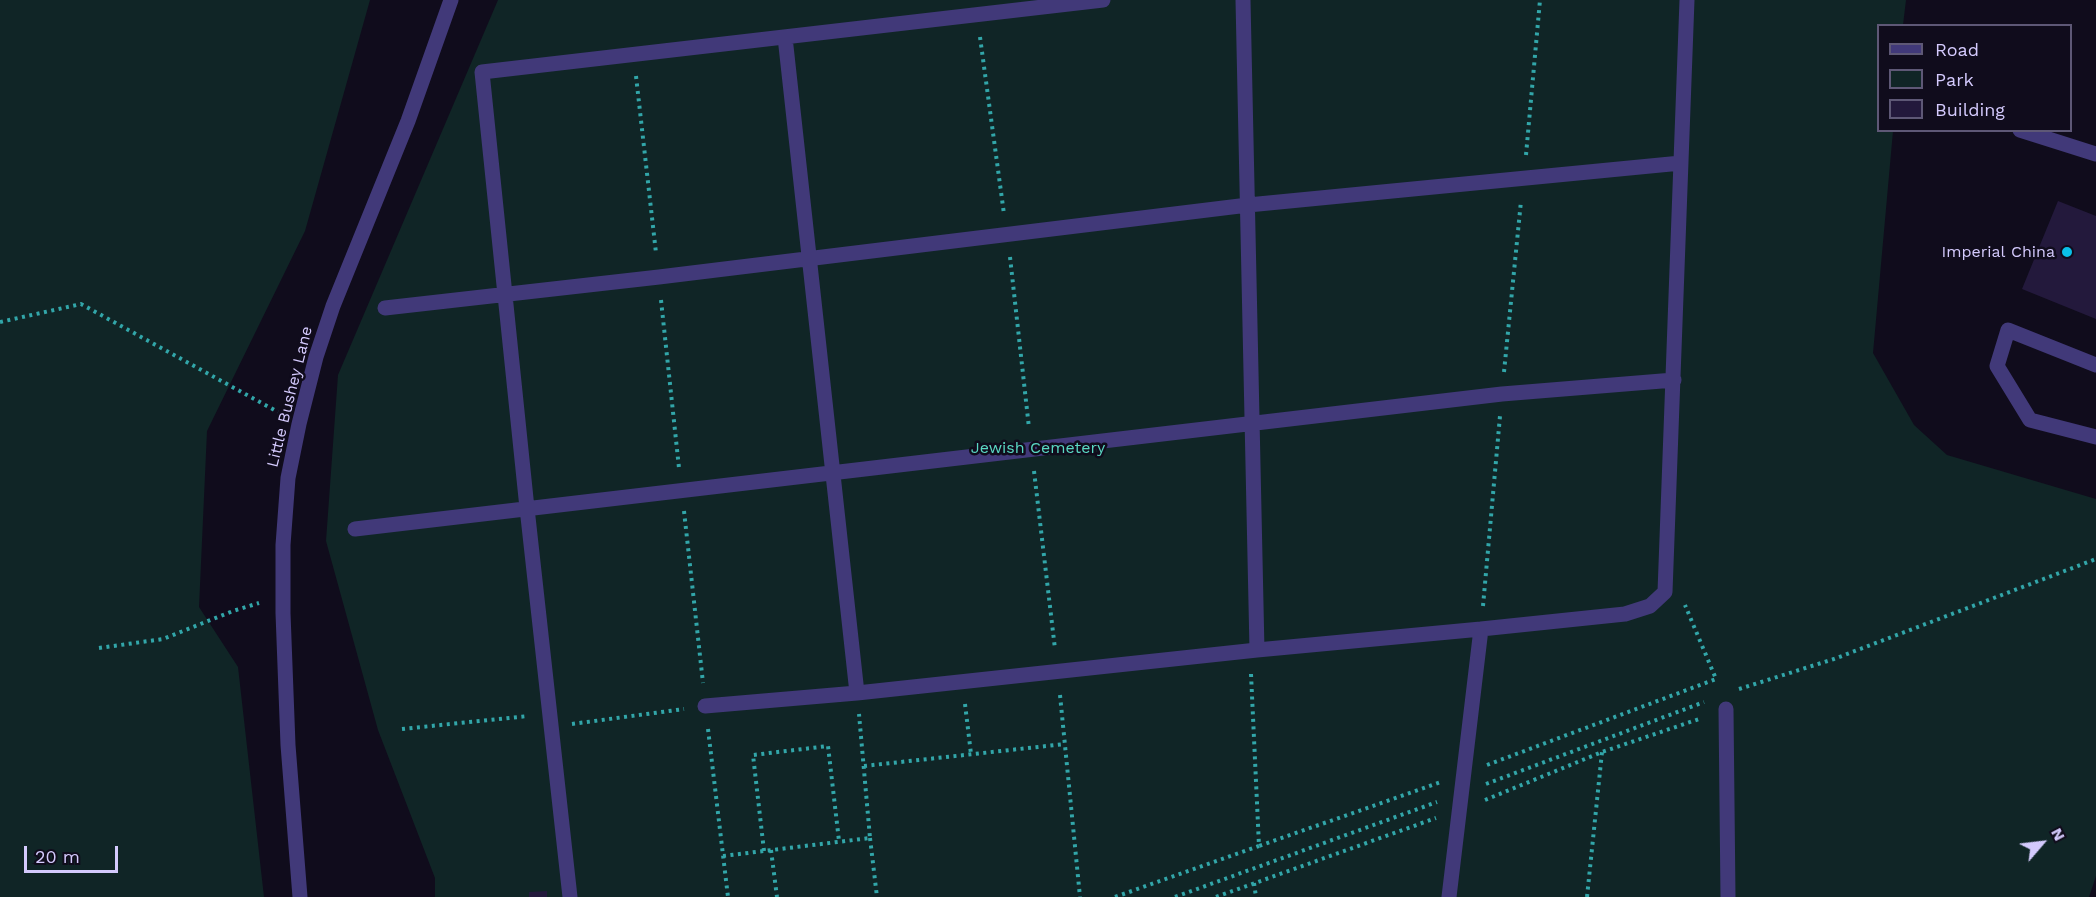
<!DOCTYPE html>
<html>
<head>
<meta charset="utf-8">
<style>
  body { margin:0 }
  #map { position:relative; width:2096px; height:897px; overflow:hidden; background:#100c1c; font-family:"Work Sans",sans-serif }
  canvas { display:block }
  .legend { position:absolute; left:1877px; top:24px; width:195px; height:108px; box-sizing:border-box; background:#100c1c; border:2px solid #5e5876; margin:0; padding:8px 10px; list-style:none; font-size:18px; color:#d4cafd }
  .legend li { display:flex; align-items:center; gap:12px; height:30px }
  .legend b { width:30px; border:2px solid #5e5876 }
  .north { position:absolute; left:2012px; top:813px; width:60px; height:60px; -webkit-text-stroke:4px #100c1c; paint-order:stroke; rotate:62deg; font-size:16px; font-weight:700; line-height:24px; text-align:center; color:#d4cafd }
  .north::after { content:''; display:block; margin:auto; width:21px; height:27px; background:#d4cafd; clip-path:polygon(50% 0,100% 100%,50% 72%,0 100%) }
  .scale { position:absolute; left:24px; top:846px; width:94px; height:27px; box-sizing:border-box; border:3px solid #d4cafd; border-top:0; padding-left:8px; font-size:18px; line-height:21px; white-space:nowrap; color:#d4cafd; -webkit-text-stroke:4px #100c1c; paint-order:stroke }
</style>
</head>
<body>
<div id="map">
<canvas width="2096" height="897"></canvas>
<ul class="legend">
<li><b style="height:8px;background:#413979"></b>Road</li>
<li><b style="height:16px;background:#102526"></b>Park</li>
<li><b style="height:16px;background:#23193c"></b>Building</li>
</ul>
<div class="north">N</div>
<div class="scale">20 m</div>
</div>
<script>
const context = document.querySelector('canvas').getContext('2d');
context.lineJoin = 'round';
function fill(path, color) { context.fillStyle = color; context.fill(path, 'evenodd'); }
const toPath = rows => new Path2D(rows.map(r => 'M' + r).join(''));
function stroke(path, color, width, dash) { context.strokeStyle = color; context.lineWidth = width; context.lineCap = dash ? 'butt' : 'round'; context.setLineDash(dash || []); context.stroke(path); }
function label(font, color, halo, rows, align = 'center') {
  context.font = font + ' "Work Sans",sans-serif'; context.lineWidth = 5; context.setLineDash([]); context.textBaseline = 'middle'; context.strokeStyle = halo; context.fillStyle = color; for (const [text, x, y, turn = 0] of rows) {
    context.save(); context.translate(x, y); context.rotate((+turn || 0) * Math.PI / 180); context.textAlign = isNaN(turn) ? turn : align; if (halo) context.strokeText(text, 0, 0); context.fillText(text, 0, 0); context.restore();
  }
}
fill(toPath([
  [0,0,370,0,305,231,207,431,199,607,238,667,264,897,0,897],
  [498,0,1906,0,1903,25,1878,26,1878,130,1893,131,1873,353,1914,425,1947,455,2096,499,2096,876,2089,897,435,897,435,878,378,730,326,541,338,375]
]), '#102526');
fill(toPath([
  [2058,201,2096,216,2096,319,2022,289],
  [547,891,547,897,529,897,529,892]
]), '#23193c');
stroke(toPath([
  [980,37,1004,214],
  [636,76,656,253],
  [1526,155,1540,0],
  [1010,257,1029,428],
  [661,300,679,468],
  [0,322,81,304,278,412],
  [1504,372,1521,201],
  [1034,471,1055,649],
  [684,511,703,683],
  [1483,606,1500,416],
  [99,648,163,639,233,611,259,603],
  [1251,674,1259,846,1441,782],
  [1739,689,1834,659,2096,559],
  [1060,695,1080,897],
  [965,704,971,754],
  [572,724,684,709],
  [402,729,528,716],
  [708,729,728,897],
  [1487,765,1716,679,1685,605],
  [864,766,1065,744],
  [1486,784,1704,702],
  [1485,800,1602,752,1702,718],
  [870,838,877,897],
  [771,850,777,897],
  [764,851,753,755,828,746,839,841],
  [723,856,870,838,859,714],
  [1254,883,1256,897],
  [1115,897,1259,846],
  [1175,897,1437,802],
  [1216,897,1436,818],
  [1587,897,1602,752]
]), '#32a6a9', 4, [3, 4.5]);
stroke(toPath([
  [1243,0,1257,650,1481,629],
  [785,37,857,693,1257,650],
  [2020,130,2096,154],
  [385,308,659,277,1248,205,1681,163],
  [2096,365,2008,330,1997,366,2030,420,2096,437],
  [355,529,1502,394,1674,380],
  [705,706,857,693],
  [1726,709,1728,897],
  [570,897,527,508,482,72,1103,0],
  [1449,897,1481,629,1625,614,1650,606,1665,592,1687,0]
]), '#413979', 15);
stroke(toPath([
  [300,897,288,745,283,613,283,545,288,478,299,424,316,357,333,306,408,121,451,0]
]), '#413979', 15);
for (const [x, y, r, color] of [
  [2067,252,6,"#0ac0e8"]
]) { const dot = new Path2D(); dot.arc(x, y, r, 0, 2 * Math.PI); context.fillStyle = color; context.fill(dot); stroke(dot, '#100c1c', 2); }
label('16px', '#d4cafd', '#100c1c', [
  ["Imperial China",2055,252]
], 'right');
label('16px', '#d4cafd', '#100c1c', [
  ["Little Bushey Lane",290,397,-76]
]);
label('16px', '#5ad8c3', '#100c1c', [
  ["Jewish Cemetery",1038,448]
]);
</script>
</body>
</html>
